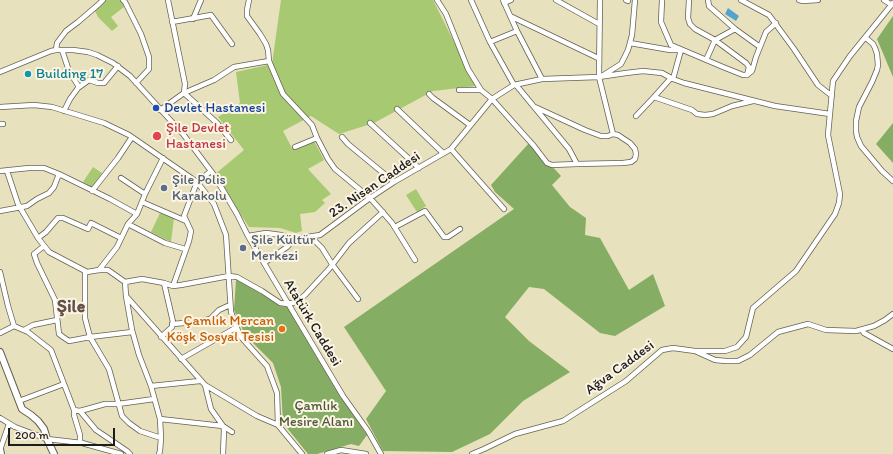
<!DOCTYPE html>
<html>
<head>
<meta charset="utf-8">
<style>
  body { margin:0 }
  #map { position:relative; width:893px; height:454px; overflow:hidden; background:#e8e1bd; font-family:Itim,sans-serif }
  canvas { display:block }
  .scale { position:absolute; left:8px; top:428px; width:107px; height:18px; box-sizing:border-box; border:2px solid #1c1c1c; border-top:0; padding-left:5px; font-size:12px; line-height:14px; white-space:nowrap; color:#1c1c1c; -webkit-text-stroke:3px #fcf5e5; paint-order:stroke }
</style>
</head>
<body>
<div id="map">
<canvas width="893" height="454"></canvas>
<div class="scale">200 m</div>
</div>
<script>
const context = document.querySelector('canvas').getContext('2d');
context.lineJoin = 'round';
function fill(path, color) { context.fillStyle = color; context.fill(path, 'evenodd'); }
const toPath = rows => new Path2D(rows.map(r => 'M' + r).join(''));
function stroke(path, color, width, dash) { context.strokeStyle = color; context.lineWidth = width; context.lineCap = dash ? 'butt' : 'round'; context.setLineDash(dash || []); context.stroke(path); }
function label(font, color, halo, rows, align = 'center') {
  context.font = font + ' Itim,sans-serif'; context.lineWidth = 4; context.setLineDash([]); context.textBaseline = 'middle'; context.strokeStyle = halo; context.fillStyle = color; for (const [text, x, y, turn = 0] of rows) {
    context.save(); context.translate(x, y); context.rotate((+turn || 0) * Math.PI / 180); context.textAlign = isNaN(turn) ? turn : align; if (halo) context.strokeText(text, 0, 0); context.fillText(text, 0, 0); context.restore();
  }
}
fill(toPath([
  [105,0,121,0,123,3,124,7,111,17,118,26,112,31,98,17,95,11,96,8],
  [281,0,433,0,476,86,433,91,374,123,339,134,311,116,283,131,293,150,314,141,324,160,308,169,331,194,322,200,325,203,315,212,300,214,302,231,296,233,280,228,249,227,214,175,244,150,218,117,240,103,236,72,272,64],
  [93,167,102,173,92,188,83,182],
  [416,189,426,206,417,212,406,195],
  [160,213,174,218,171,242,151,232]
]), '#a7c971');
fill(toPath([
  [893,16,893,77,877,39],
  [893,123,893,163,876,144],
  [530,142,561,176,552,185,570,207,586,218,585,235,600,238,629,290,653,274,665,306,615,336,600,333,544,289,529,287,505,317,529,341,570,372,523,401,490,434,452,452,383,451,366,419,386,391,344,327,514,209,495,192,491,185],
  [236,280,241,281,280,306,289,307,342,397,367,435,359,446,351,444,317,454,308,454,283,423,281,387,273,363,245,335,234,310]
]), '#85ad63');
fill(toPath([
  [728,8,739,16,736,21,725,14]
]), '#53a3cd');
const minor = toPath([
  [123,0,125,2,141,34,149,57,149,69,136,83],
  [168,0,185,84,184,93],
  [249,0,247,10,247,16,260,34,266,44,268,50,269,61,283,94,312,125,317,138,328,159,335,169,370,198,379,208,392,223,415,260],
  [437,0,446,14,468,69,481,90],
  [471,0,490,42,514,85],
  [503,0,517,31,542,79],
  [556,0,599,24],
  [600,0,599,77,613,134],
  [626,0,628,1],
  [662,0,661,22,671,45,723,67,743,75,747,75],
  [689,0,688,18,690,24,695,29,715,40,746,63,749,67,747,75],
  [708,0,709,6,735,29,760,47],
  [741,0,769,15,794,49,818,85,832,96],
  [799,0,803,1,818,0],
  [884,0,892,5],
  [504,3,511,0],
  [510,16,598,58],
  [193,19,201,0],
  [172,22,211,15,232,44],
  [866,38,873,44,875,48,877,54,878,65,877,70,872,82,859,107,856,121,856,131,857,137,861,146,882,171,893,181],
  [490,42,517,31],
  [630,43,670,50,681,50,673,79],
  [56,50,57,43,66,31,78,22,99,4,103,0],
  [62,50,69,71,79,87],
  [706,60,715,40,735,29],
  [0,72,51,51,56,50,73,50,88,52,97,55,113,63,130,76,183,134,214,175,237,214,248,236,343,396,368,431,381,454],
  [747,75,752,71,756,57,766,32,776,23],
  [602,76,621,64,628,50,632,35,635,0],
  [516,85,569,149,577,164,623,163,631,162,635,159,636,154,635,149,630,143,618,135,613,134,608,136,601,136,585,130,535,107],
  [459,90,481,90,492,99,514,85,542,79,599,77,626,73,643,71,662,73,673,79,684,83,775,106,830,114],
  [184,93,217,123,231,140],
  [429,94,433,98,470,125],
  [654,97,671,78],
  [0,107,34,105,52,107,104,123,129,135,197,182,214,204,226,235,231,312,240,336,267,366,277,393,278,425],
  [397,109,443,153],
  [160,110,184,93,214,80,234,67,269,61],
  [64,111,70,99,78,88,89,80,98,83,104,83,118,66],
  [636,116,654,97,692,110,697,114,705,115,713,114,732,106,753,101],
  [370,123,419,168],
  [0,124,3,124],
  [342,137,348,144,394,182],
  [295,147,317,138],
  [451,149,504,209],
  [0,171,29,168,44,168,59,174,110,199,137,214],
  [7,171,18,204,38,238,49,252,87,272,99,270,108,270,125,282,126,296,132,330,139,355,151,386,160,419,161,438,160,451,159,454],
  [121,178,145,194],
  [92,191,118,158,132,137],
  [142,202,186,221],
  [0,211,27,206,37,199,49,193,54,187,59,174],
  [128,224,165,243,185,249],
  [395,227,425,211,444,237,448,237,460,229],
  [248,236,266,233,281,235,294,239,320,235,370,198,394,182,451,149,492,99,534,146,547,163,552,165,577,164],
  [311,237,322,248,332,264,358,299],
  [38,238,46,232,58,218,63,218,88,229,91,223,121,238],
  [44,246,34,254,37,263,55,300,59,334,63,337,69,341,90,337,132,332],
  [264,263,287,247,294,239],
  [99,270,117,247,128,224,137,214,145,194,163,158],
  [85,271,85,318,90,337,109,369,122,416,129,423,140,431,161,438],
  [0,272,8,306,14,326],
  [125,282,142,279,164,283,173,286,181,285,229,276,237,277,262,291,280,303,288,304,296,302,305,295,329,269,349,243,383,212],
  [173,286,189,241,191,231,184,216,197,182,211,171],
  [126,296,205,385,257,416,278,425,302,454],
  [172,324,197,322,210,319,219,310,230,305],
  [24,330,33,325,57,320],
  [862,330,864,333,893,349],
  [0,333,14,326,28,332,51,350,74,410],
  [161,337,172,327,173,322,164,283],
  [696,351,725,351,737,347,746,337,753,308,796,271,835,214,839,203,840,194,828,135,833,81,850,56,893,3],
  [181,359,237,327],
  [205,385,211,409,223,426,224,430,223,454],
  [151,386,200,381],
  [19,401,64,384],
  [80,411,96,430,127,451,130,454],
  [0,418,15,427,47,439,82,443,121,454],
  [160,419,223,426,232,432],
  [80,443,80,435,74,415,74,410,80,411,105,404,118,404,154,399],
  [0,450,9,424],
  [327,454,341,450,366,454],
  [472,454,484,449,515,434,563,421,626,381,662,350,673,348,695,351,715,360,726,361,738,361,750,355,778,332,808,324,826,330,856,331,874,326,885,320,893,314]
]);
const major = toPath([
  [0,352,22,409,31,415,38,421,44,429,47,439,54,454],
  [0,449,1,454]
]);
stroke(minor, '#636154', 6);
stroke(major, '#636154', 8);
stroke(minor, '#fff', 4.5);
stroke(major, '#fff', 6);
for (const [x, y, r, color] of [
  [28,74,4,"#0f9aa8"],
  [156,108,4,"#1a4fb4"],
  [157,136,5,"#e0444e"],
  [164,188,4,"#5c6f8a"],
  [243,248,4,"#5c6f8a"],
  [282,329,4,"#e8710a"]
]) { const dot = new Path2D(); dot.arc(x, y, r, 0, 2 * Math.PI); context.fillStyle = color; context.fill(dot); stroke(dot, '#fcf5e5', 1.5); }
label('14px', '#0d838f', '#fcf5e5', [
  ["Building 17",36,74]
], 'left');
label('14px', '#164399', '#fcf5e5', [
  ["Devlet Hastanesi",164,108]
], 'left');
label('14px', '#be3a42', '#fcf5e5', [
  ["Şile Devlet",166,128],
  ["Hastanesi",166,144]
], 'left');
label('14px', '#4e5e75', '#fcf5e5', [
  ["Şile Polis",172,180],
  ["Karakolu",172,196],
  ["Şile Kültür",251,240],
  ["Merkezi",251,256]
], 'left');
label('14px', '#1c1c1c', '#fcf5e5', [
  ["23. Nisan Caddesi",375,185,-34],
  ["Atatürk Caddesi",312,323,59],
  ["Ağva Caddesi",620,368,-36]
]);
label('14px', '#c56008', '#fcf5e5', [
  ["Çamlık Mercan",274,321],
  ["Köşk Sosyal Tesisi",274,337]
], 'right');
label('14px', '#4d593a', '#fcf5e5', [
  ["Çamlık",316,406],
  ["Mesire Alanı",316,422]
]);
label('bold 18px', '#64514a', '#fcf5e5', [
  ["Şile",71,307]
]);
</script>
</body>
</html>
